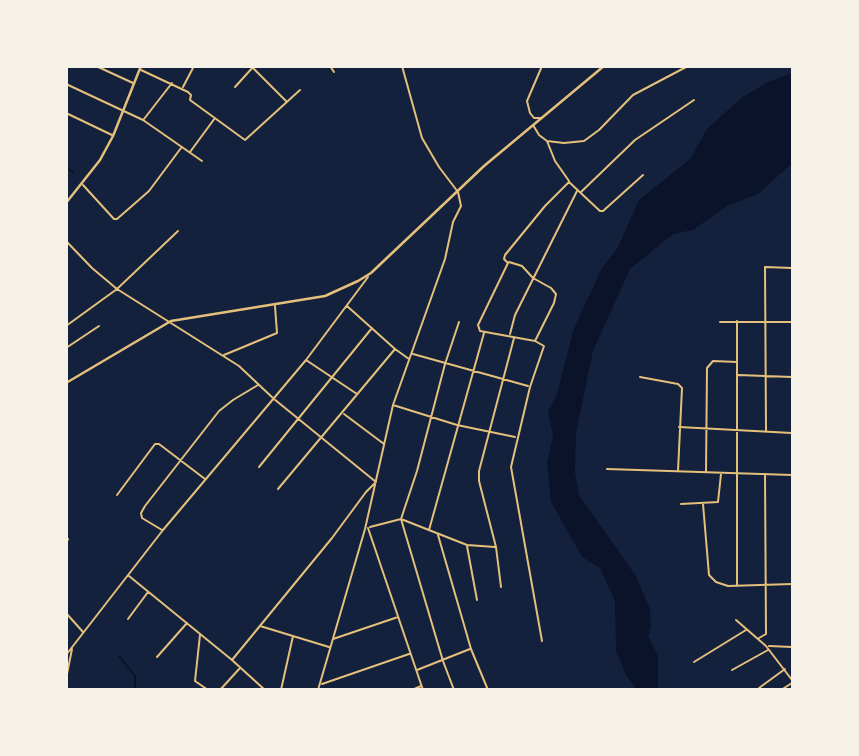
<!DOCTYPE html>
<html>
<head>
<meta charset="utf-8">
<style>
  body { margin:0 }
  #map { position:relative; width:859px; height:756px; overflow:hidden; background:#14213d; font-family:"Open Sans",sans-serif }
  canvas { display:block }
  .frame { position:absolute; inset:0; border:68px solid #f6f1e7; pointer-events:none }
</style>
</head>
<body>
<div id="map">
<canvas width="859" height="756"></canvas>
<div class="frame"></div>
</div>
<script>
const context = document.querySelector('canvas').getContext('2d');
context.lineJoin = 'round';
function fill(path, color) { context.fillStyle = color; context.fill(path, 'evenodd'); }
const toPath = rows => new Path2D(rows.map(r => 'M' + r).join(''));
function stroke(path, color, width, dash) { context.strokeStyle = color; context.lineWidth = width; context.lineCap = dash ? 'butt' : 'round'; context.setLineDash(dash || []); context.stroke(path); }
fill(toPath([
  [792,73,792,166,789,166,758,194,727,206,693,230,673,234,630,269,593,351,576,433,575,472,579,495,636,576,650,609,651,627,648,636,658,655,658,689,636,689,626,675,616,651,615,601,600,568,582,557,551,502,547,462,553,436,548,412,557,394,574,328,602,268,617,249,639,200,690,159,707,129,740,99,766,83]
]), '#0b132b');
stroke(toPath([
  [66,167,74,173],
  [119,656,135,676,135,690]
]), '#0b132b', 2);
stroke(toPath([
  [96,66,133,83],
  [330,66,334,72],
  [253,68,286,101],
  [141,70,188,92,191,95,190,100,245,140,300,90],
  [66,84,143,120,202,161],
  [183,87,194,66],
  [235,87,254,66],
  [66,113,112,135],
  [541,118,534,118,530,113,527,101,542,66],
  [144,119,172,83],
  [533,125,539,135,547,141,564,143,584,141,599,130,633,95,688,66],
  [547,141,555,161,569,181],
  [190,152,215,118],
  [83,185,114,219,117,219,149,191,181,148],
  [581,192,635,140,694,100],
  [66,241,92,268,117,289,239,366,274,399,376,482,366,492,332,538,232,660],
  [509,262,522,266,533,278,551,288,556,294,554,303,535,341],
  [347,306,395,349,409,359],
  [737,321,737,586],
  [720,322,792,322],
  [66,326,117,289,178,231],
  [510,334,515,315,577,191],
  [66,348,99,326],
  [413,354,528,386],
  [224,355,277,333,275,306],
  [306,360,357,394],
  [738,375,792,377],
  [640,377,678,384,682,388,678,471],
  [393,405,457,425,515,437],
  [344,414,384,444],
  [679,427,792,433],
  [766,430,765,267,792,268],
  [259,467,372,328],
  [607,469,792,475],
  [706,472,707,368,713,361,737,362],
  [278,489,395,349],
  [117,495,155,444,159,444,205,479],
  [681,504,718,502,721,474],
  [703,504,709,575,716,582,728,586,792,584],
  [370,527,401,519,467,545,495,547],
  [368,528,423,690],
  [162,530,142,518,141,513,145,506,219,411,233,400,258,385],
  [429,530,484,333],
  [438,535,471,649,488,690],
  [66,544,68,539],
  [467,546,477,600],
  [129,576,232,660,265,690],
  [501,587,496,547,479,481,479,471,514,338],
  [66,613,83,632],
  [128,619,148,592],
  [736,620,766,646,792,680],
  [260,626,329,647],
  [200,635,195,681,208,690],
  [759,638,766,634,765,474],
  [333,639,398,617],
  [542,641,511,467,530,387,544,346,535,341,480,331,478,325,508,263,504,259,505,255,545,206,569,182,600,211,603,211,643,175],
  [769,646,792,647],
  [66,655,163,530,306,360,368,277],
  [157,657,187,623],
  [694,662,746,630],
  [417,670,470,649],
  [732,670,768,650],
  [66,679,72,649],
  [322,684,409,654],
  [759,688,785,669],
  [220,690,240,668],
  [281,690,293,636],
  [318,690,365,529,393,405,445,259,453,222,461,206,458,192,439,167,422,138,402,66],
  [412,690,421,686],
  [454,690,443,661,401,519,417,471,445,364,459,322],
  [781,690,792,683]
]), '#e5c07b', 2);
stroke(toPath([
  [66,383,171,321,325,296,358,281,371,273,484,166,604,66]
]), '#e5c07b', 2.5);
stroke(toPath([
  [66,203,100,160,113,136,141,66]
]), '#e5c07b', 2.5);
</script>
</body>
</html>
